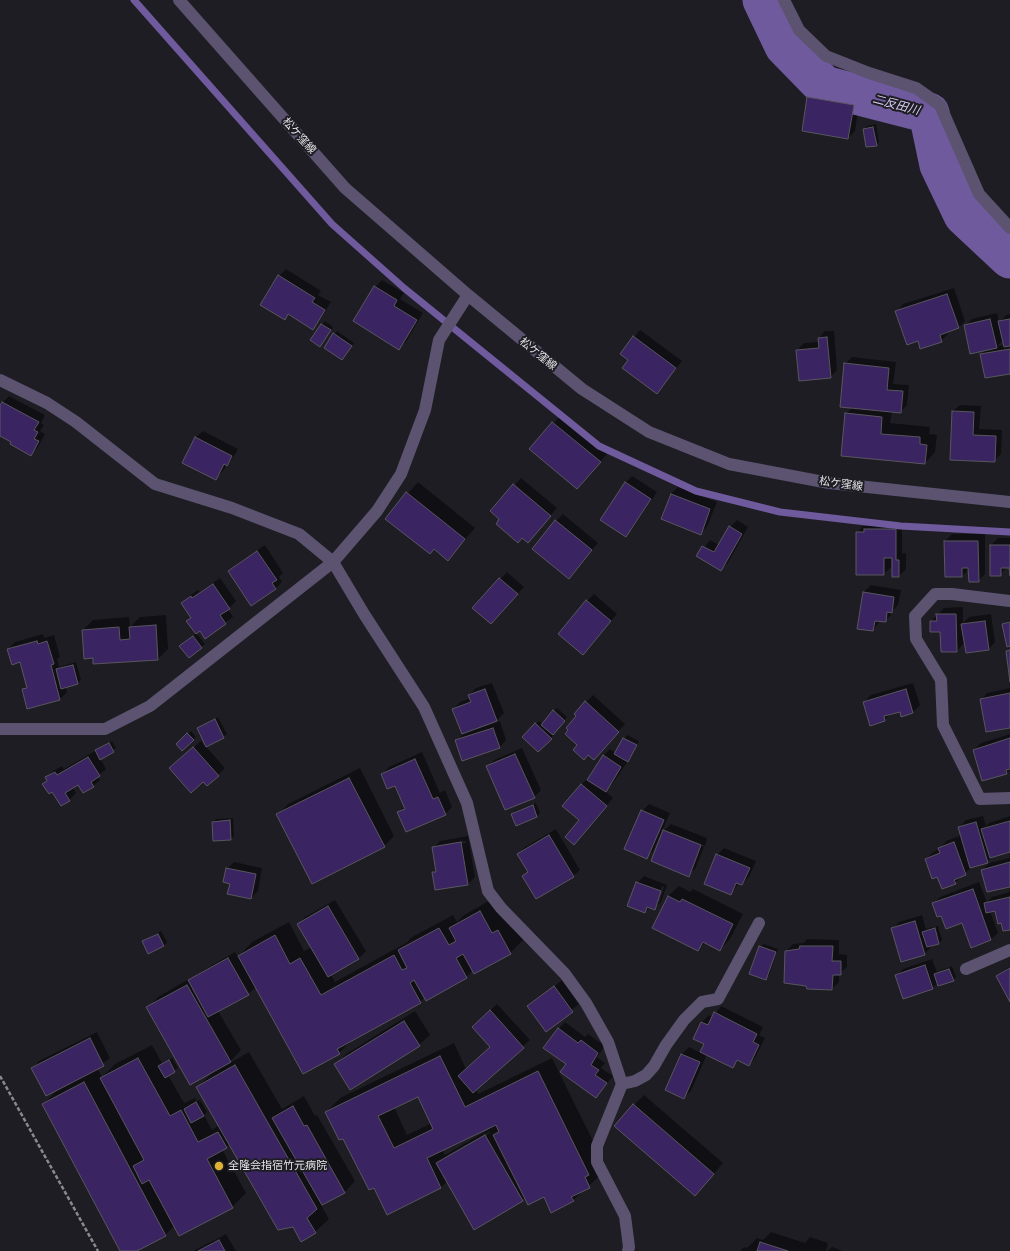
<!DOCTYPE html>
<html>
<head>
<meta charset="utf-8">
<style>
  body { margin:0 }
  canvas { display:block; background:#1e1d23 }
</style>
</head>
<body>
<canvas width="1010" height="1251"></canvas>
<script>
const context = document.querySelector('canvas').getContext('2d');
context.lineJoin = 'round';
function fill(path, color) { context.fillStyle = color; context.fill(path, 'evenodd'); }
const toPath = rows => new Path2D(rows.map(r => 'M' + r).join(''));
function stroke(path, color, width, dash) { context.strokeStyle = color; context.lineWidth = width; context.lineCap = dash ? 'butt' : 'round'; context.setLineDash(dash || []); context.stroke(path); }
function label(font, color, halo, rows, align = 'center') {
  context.font = font + ' Figtree,"Noto Sans JP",sans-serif'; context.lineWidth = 4; context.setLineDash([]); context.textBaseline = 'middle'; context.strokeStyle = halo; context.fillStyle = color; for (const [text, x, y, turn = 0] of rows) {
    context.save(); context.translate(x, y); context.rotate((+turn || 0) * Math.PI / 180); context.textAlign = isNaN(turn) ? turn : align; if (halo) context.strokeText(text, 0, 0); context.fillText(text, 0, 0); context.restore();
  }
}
fill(toPath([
  [815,90,860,98,855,131,848,138,808,97],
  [876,124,879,142,876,145,864,129,867,126],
  [286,269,321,291,318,295,331,302,319,321,312,328,290,314,284,319,279,276],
  [382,280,404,293,400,299,423,313,406,342,399,348,375,287],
  [954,288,965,321,958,328,947,331,948,334,941,341,918,340,897,311,903,304],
  [997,313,999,322,1006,315,1010,314,1010,373,981,354,987,349,965,326,972,319],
  [1004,340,1005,345,997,346],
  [325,321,333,327,320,346,312,340],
  [640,330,682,361,657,393,629,360,634,337],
  [337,331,354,343,342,359,334,334],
  [825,331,834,331,837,370,830,377,797,350,804,343,819,342,819,338],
  [852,357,896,362,893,384,909,385,907,405,900,412,892,411,890,423,930,427,929,434,937,435,935,452,925,463,846,414,853,407,845,364],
  [9,396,45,415,41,423,44,425,40,431,45,434,38,447,31,454,0,434,0,402,2,403],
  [960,405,981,406,979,429,1002,430,1001,454,994,461,953,411],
  [560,416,607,454,577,488,531,449],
  [203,431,238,449,233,458,216,479,196,437],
  [632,476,657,492,632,529,625,536,625,483],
  [521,478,557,508,534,535,501,519,492,511],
  [418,482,475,528,448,559,386,518],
  [678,487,717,502,707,527,700,533,662,518,671,494],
  [563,514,598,543,569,577,556,521],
  [737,520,748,527,728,563,721,569,698,556,710,540,719,545,730,527],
  [872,522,902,522,902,554,906,553,906,569,899,576,893,576,893,557,891,557,891,567,884,574,857,574,857,533,863,526,869,526],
  [952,534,985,534,985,574,978,581,969,569,962,576,946,576,945,541],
  [998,538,1010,538,1010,567,1007,567,1000,575,991,545],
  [265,545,283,573,279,577,282,582,276,588,229,571,236,565],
  [507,572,524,587,498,616,474,608],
  [220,578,236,601,228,609,233,617,205,637,200,630,188,621,192,617,182,603,189,596,198,590,200,592],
  [871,585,901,590,898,605,893,610,892,614,885,621,880,621,873,630,864,592],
  [594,594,617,614,589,647,587,601],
  [963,607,963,623,969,617,991,614,995,642,989,649,965,642,957,651,942,651,941,630,931,621,944,608],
  [166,615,168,649,158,659,85,658,83,630,93,620,129,617,130,627,140,617],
  [1010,620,1010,645,1003,624],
  [196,633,205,644,189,657,184,643],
  [43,634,44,638,54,635,60,657,57,659,59,667,76,662,81,680,78,683,65,686,67,692,60,699,23,690,28,685,21,661,8,649,15,642],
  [492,683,504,713,497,720,477,727,478,729,500,721,506,740,500,747,456,741,463,734,453,709,460,702,471,698,469,695,476,688],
  [913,683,920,705,913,712,902,715,900,710,891,714,884,720,864,702,871,695],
  [1010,688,1010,727,981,700,987,693],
  [593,695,625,724,600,752,577,716,586,702],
  [557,708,567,717,553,734,554,735,538,751,524,736,539,721,543,724],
  [218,717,227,734,223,737,199,728],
  [191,731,196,737,182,750,177,744],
  [1010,734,1010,770,1007,773,974,750,981,743],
  [627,735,639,741,631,757,612,784,605,791,613,798,580,837,581,784,589,778,603,756,610,749,616,753],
  [112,741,116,748,100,758,106,769,98,776,100,780,93,786,79,784,73,788,76,793,69,800,44,784,48,780,46,777,53,771,62,766,64,769],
  [201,741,225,768,208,785,178,762],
  [522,748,541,790,534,797,487,767,494,760],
  [422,752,440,793,445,790,452,807,445,814,399,812,405,806,396,784,382,774,389,767],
  [360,768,394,836,384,846,277,815,288,804],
  [536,803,540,813,537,816,516,824,512,814,515,811],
  [649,804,670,813,653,851,646,857,642,811],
  [983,816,986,826,989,823,1010,816,1010,851,993,856,987,862,972,867,955,883,938,875,926,859,933,852,940,849,946,841,962,835,959,827,966,820],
  [233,818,234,836,231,839,213,822,216,819],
  [671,824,707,838,705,846,666,830,666,833,704,847,695,869,688,875,664,831],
  [556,829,580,870,573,876,524,876,529,871,518,854,525,847],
  [468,836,475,877,468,884,436,889,433,873,437,869,433,848,440,841],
  [466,841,466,843,439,847,439,845],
  [724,848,756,861,749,877,742,884,739,883,731,894,717,855],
  [1010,858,1010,886,982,870,989,863],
  [234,862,262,868,258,891,251,898,231,883,227,869],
  [644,876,667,885,661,902,654,908,650,907,645,912,637,883],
  [662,886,664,887,659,902,656,902],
  [979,882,987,902,992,897,1010,892,1010,929,995,910,990,911,998,933,991,939,971,947,962,922,942,915,933,904,940,897],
  [679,886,690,892,693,889,743,914,730,939,720,950,706,942,698,950,668,896],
  [494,898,524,939,510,953,473,970,466,977,425,997,420,1002,353,1039,339,1053,303,1072,256,987,248,994,218,1011,241,1050,228,1064,249,1052,282,1109,304,1096,315,1116,317,1115,355,1181,345,1192,321,1205,329,1219,315,1232,294,1226,230,1144,222,1149,246,1193,232,1207,175,1225,165,1235,135,1251,121,1251,43,1105,59,1088,33,1068,39,1061,97,1032,110,1058,97,1068,102,1077,115,1064,152,1045,162,1063,172,1058,178,1068,168,1075,184,1103,195,1098,197,1101,200,1100,207,1112,204,1115,212,1130,219,1125,198,1087,214,1071,148,1008,158,997,235,952,238,957,252,942,289,922,304,951,312,947,298,924,305,917,335,900,366,951,359,958,331,975,335,982,406,943,412,937,453,915,457,922,464,915],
  [922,915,926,929,938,926,942,940,939,943,931,945,931,947,924,954,892,929,899,922],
  [161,931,167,942,164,946,143,941],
  [807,939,839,940,839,954,847,955,847,967,839,974,839,982,832,989,786,951,793,944,804,943],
  [764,944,778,949,769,976,765,979,760,947],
  [932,959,937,972,952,966,956,977,953,980,938,982,933,988,904,998,896,976,903,969],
  [1010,966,1010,999,997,976],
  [562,980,579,1004,546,1030,529,1006],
  [497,1004,530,1040,476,1089,478,1094,552,1058,603,1161,603,1173,573,1200,544,1196,525,1198,522,1200,447,1181,441,1188,374,1187,326,1112,340,1098,454,1043,466,1069,491,1047,480,1020],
  [418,1095,432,1123,407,1135,394,1107],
  [487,1128,488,1130,445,1155,442,1150],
  [489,1132,490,1133,448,1157,448,1155],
  [721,1006,763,1027,759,1035,765,1038,755,1058,749,1065,739,1060,733,1066,707,1054,691,1091,684,1097,667,1090,682,1054,689,1047,701,1053,705,1044,694,1038,702,1022,709,1015,713,1017],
  [415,1011,430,1035,419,1045,335,1065,346,1054],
  [565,1022,585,1037,588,1034,605,1046,597,1057,605,1063,601,1068,613,1076,596,1097,567,1064,558,1029],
  [644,1095,723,1163,705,1184,634,1105],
  [771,1232,805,1243,810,1237,828,1243,826,1251,740,1251,744,1247,747,1248,757,1238,763,1240],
  [226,1234,236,1251,194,1251,195,1250],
  [832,1247,843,1251,827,1251]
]), '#0007');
stroke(toPath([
  [134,0,332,224,404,288,599,446,696,491,780,512,901,526,1010,532]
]), '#705a9e', 7);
stroke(toPath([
  [763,0,785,46,824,86,929,113,940,165,964,215,1010,258]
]), '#705a9e', 41);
const building = toPath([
  [807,97,854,105,848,139,802,131,807,97],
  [873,127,877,146,866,147,863,129,873,127],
  [278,275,315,298,312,302,325,310,313,330,288,314,285,320,260,305,278,275],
  [374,286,397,300,394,306,417,320,399,350,353,321,374,286],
  [947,294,959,328,940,335,942,342,920,349,918,341,907,345,895,311,947,294],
  [990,319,997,348,970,354,964,325,990,319],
  [1010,319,1010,346,1004,347,998,321,1010,319],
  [321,324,331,330,320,347,310,340,321,324],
  [333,333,352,346,342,360,324,348,333,333],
  [633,336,676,368,657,394,622,368,628,360,620,354,633,336],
  [827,337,831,378,799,381,796,350,819,348,818,338,827,337],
  [1010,349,1010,374,985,378,980,354,1010,349],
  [844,363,889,368,887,390,903,391,901,413,840,407,844,363],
  [2,402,39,422,34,430,38,432,34,439,39,441,31,456,10,444,11,442,0,436,0,405,2,402],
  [952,411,974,412,973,435,996,436,995,462,950,460,952,411],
  [845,413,882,417,881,434,920,437,920,444,927,445,925,464,841,456,845,413],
  [552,422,601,462,577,489,529,449,552,422],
  [195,437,232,456,227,466,224,464,216,480,182,463,195,437],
  [625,482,651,499,626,537,600,520,625,482],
  [513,484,551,516,528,543,522,538,518,543,496,524,499,519,490,511,513,484],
  [406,492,465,539,448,561,434,549,430,554,385,519,406,492],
  [671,494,710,509,701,535,661,519,671,494],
  [555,520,592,550,569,579,532,549,555,520],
  [729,526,742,534,721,571,696,556,702,546,714,552,729,526],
  [864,529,896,529,896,560,899,560,899,577,892,577,892,558,884,558,884,575,856,575,856,532,864,532,864,529],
  [944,541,978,541,979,582,969,582,968,568,962,568,962,577,945,577,944,541],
  [990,545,1010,545,1010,576,1009,568,1001,568,1001,576,990,576,990,545],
  [257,551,277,580,272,583,276,589,251,606,228,571,257,551],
  [499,578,518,594,491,624,472,608,499,578],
  [213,584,230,609,220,615,226,624,205,639,200,631,196,634,186,621,191,618,181,603,191,596,192,598,213,584],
  [863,592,894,597,892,613,887,612,886,622,875,621,873,631,857,629,863,592],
  [586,600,611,621,583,655,558,634,586,600],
  [936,614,956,614,957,652,941,652,940,632,930,632,930,621,937,621,936,614],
  [985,621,989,650,966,653,961,624,985,621],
  [1010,622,1010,646,1007,647,1002,624,1010,622],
  [156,625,158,660,93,664,93,658,84,659,82,630,119,627,120,640,130,639,129,627,156,625],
  [193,636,202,648,189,658,179,646,193,636],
  [37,641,38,644,47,641,54,664,51,665,60,700,27,709,22,689,27,688,20,662,12,665,7,649,37,641],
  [1010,650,1010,682,1006,651,1010,650],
  [73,665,78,684,61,689,56,669,73,665],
  [485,689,497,721,462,734,452,709,471,702,468,695,485,689],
  [906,689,913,713,901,717,900,712,884,716,885,721,870,726,863,702,906,689],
  [1010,693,1010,728,986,732,980,699,1010,693],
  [585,701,619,732,594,760,588,755,584,760,573,750,577,745,565,734,568,730,566,728,576,716,574,714,585,701],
  [553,710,565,721,553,735,541,725,553,710],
  [215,719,224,738,206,747,197,728,215,719],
  [535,723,552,739,538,752,522,737,535,723],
  [493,728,500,748,462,761,455,740,493,728],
  [187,733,194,740,182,751,176,744,187,733],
  [623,738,637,745,628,762,614,754,623,738],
  [1010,738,1010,769,1006,770,1007,774,982,781,973,750,1010,738],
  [109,743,114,752,100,760,95,750,109,743],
  [193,747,219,776,207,786,203,782,191,793,169,768,193,747],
  [515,754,535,798,505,810,486,766,515,754],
  [603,755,621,767,606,792,587,780,603,755],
  [88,757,100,776,91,782,94,787,83,793,78,785,65,793,70,801,61,806,52,792,49,794,42,784,47,781,45,777,55,772,57,775,88,757],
  [415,759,433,799,438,797,446,815,406,832,397,812,405,809,395,786,387,789,381,774,415,759],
  [349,778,385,847,312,884,276,814,349,778],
  [581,784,607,806,574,845,565,837,579,820,562,806,581,784],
  [533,805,537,817,516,826,511,814,533,805],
  [641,810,664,820,647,859,624,849,641,810],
  [230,820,231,840,213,841,212,822,230,820],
  [1010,821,1010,852,990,858,981,829,1010,821],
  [976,822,988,863,970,868,958,827,976,822],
  [663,830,701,845,689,877,651,861,663,830],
  [549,835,574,877,536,899,522,876,528,872,517,854,549,835],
  [461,842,468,885,435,890,432,872,436,872,432,847,461,842],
  [954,842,966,875,954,880,956,884,942,889,937,877,932,879,925,859,940,853,938,848,954,842],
  [716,854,750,868,742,885,736,883,731,895,704,884,716,854],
  [1010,862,1010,887,987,892,981,870,1010,862],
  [226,868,256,874,251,899,227,894,230,884,223,882,226,868],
  [636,882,661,891,655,910,647,907,645,913,627,906,636,882],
  [973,889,991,940,971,948,962,923,946,929,941,916,937,917,932,903,973,889],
  [668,896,680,902,682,899,733,924,720,951,703,942,698,951,652,928,668,896],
  [1010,897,1010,930,1003,931,1001,923,998,924,995,911,986,913,984,903,1010,897],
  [328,906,359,959,328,977,297,924,328,906],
  [480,911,492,933,498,930,511,954,474,974,463,954,456,958,467,978,426,1001,414,980,410,983,421,1003,337,1049,340,1054,303,1074,238,956,275,935,290,964,300,958,321,995,394,955,402,970,407,968,398,950,439,928,449,945,456,941,449,928,480,911],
  [915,921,925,955,901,962,891,928,915,921],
  [935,928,939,944,927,947,922,932,935,928],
  [158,934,164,946,148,954,142,941,158,934],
  [759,946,776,952,766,980,749,974,759,946],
  [800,946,833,946,832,961,841,961,841,975,833,975,832,990,807,989,806,986,784,983,785,951,799,949,800,946],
  [228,958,249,995,208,1017,188,980,228,958],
  [925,965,933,989,903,999,895,975,925,965],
  [1010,968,1010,1002,996,976,1010,968],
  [949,969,954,981,938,986,934,974,949,969],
  [187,985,231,1062,190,1085,146,1007,187,985],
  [554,986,573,1012,546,1032,527,1006,554,986],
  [490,1010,524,1048,473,1093,458,1076,490,1047,472,1027,490,1010],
  [714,1012,757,1034,753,1042,759,1045,749,1066,737,1060,733,1068,700,1052,704,1044,693,1039,701,1022,708,1025,714,1012],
  [404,1021,420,1046,350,1090,334,1064,404,1021],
  [558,1028,578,1043,581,1040,598,1053,591,1065,599,1070,595,1075,607,1083,596,1098,560,1072,566,1064,543,1048,558,1028],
  [90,1038,104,1066,46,1096,31,1068,90,1038],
  [681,1054,700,1062,684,1099,665,1090,681,1054],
  [440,1056,465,1107,538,1071,589,1175,585,1177,590,1188,571,1197,574,1201,551,1213,544,1197,528,1205,493,1135,499,1132,496,1125,427,1158,441,1188,387,1215,374,1188,369,1190,343,1139,339,1140,325,1112,440,1056],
  [418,1097,433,1129,394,1148,378,1116,418,1097],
  [138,1058,170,1116,181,1110,198,1142,218,1132,227,1148,207,1159,233,1208,179,1236,149,1180,142,1184,133,1166,144,1160,100,1078,138,1058],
  [169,1060,175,1072,165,1078,158,1066,169,1060],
  [235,1065,317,1209,307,1218,316,1233,301,1242,293,1227,278,1230,196,1087,235,1065],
  [84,1082,166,1236,137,1251,120,1251,42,1104,84,1082],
  [196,1102,204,1116,191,1123,184,1109,196,1102],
  [633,1104,714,1174,695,1196,614,1126,633,1104],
  [293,1106,304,1126,307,1125,345,1193,322,1205,272,1118,293,1106],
  [485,1135,523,1201,474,1230,436,1163,485,1135],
  [219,1240,225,1251,198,1251,219,1240],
  [760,1242,788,1251,757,1251,760,1242]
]);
fill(building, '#3b2462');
stroke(building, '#58565e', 1);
stroke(toPath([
  [0,1076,98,1251]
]), '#8a898e', 2.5, [4, 2]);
stroke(toPath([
  [179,0,345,188,468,295,582,389,649,432,729,464,829,483,1010,502],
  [784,0,799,30,826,56,869,73,916,88,940,105,979,194,1010,228],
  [0,380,47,403,76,422,155,484,232,508,299,534,333,562,364,614,424,707,467,803,488,891,501,908,565,974,586,1003,608,1042,622,1084,597,1146,597,1162,625,1216,629,1247,628,1251],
  [1010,601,952,594,935,594,915,616,916,639,941,680,943,725,980,799,1010,798],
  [0,729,105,729,150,706,333,562,377,511,401,474,425,410,439,340,468,295],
  [966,969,1010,950],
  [622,1084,635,1081,646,1075,654,1066,666,1045,684,1020,702,1002,718,999,759,923]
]), '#5b5370', 12);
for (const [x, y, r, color] of [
  [219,1166,5,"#deb133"]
]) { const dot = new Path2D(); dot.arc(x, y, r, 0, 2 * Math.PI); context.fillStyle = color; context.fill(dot); stroke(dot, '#1e1d23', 1.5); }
label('11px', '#e7e6ea', '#1e1d23', [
  ["松ケ窪線",299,136,48],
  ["松ケ窪線",538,354,39],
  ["松ケ窪線",841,484,8]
]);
label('11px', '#e7e6ea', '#1e1d23', [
  ["全隆会指宿竹元病院",228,1166]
], 'left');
label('italic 12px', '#d7ccf3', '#1e1d23', [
  ["二反田川",896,105,15]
]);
</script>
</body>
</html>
